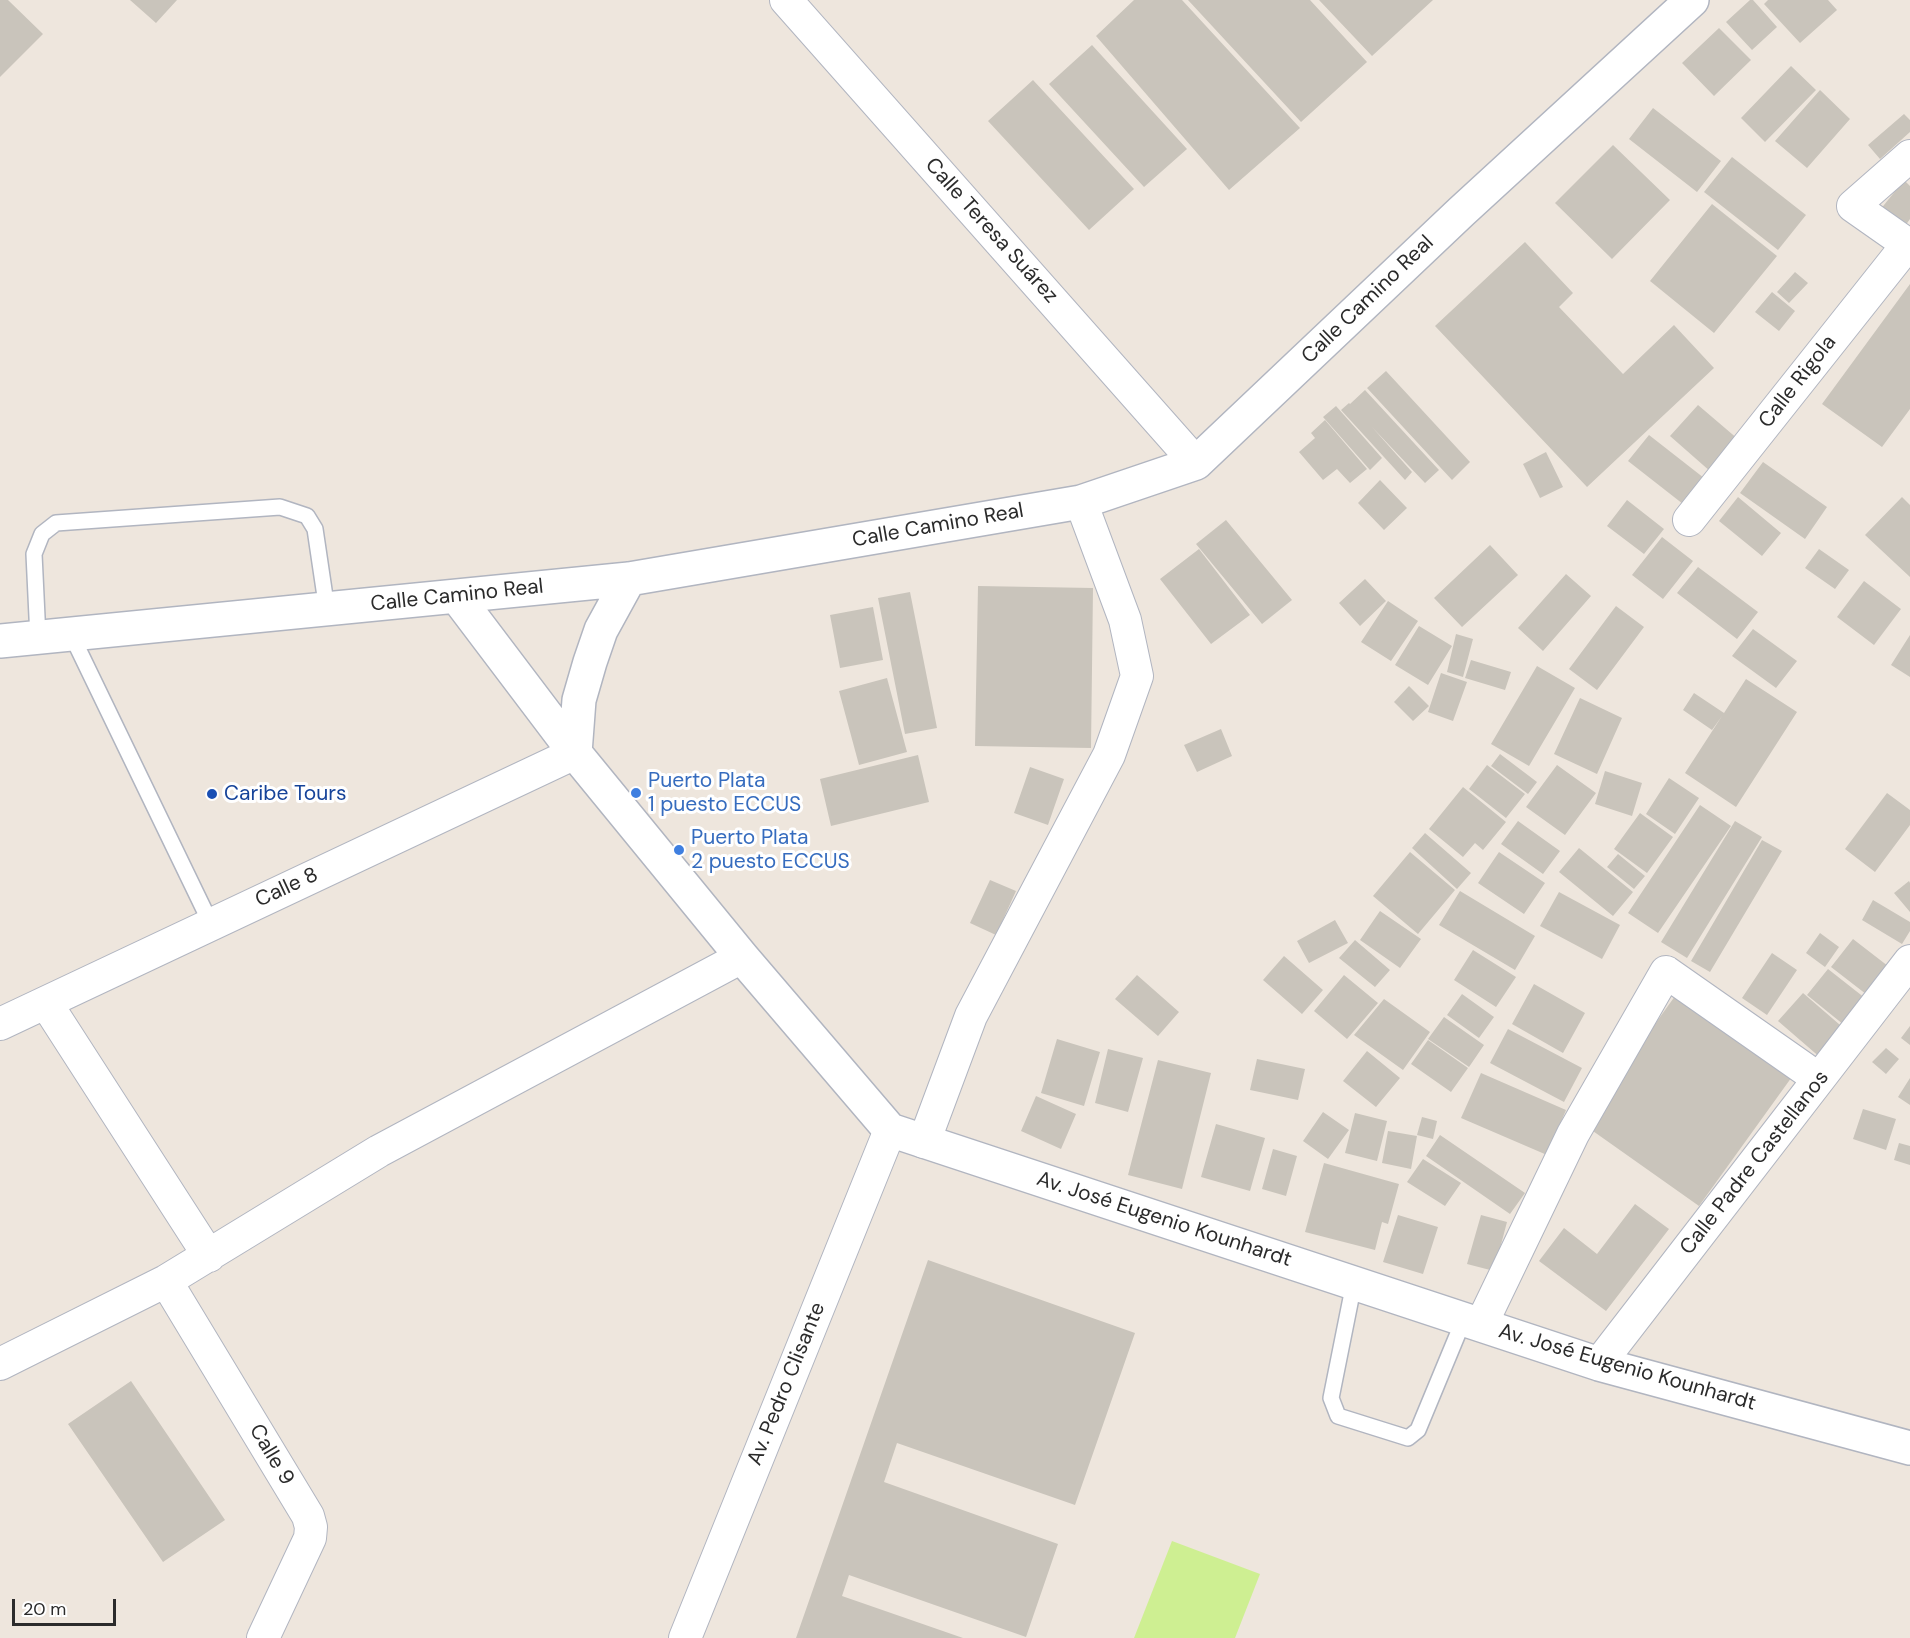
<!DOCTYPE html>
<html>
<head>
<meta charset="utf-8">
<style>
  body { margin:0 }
  #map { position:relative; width:1910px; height:1638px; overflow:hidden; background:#eee6dd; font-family:"DM Sans",sans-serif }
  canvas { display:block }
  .scale { position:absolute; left:12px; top:1599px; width:104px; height:27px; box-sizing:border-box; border:3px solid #2b2b2b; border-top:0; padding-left:8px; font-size:18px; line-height:21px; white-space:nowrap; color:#2b2b2b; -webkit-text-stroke:4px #fff; paint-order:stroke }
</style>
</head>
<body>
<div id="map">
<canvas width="1910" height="1638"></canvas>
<div class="scale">20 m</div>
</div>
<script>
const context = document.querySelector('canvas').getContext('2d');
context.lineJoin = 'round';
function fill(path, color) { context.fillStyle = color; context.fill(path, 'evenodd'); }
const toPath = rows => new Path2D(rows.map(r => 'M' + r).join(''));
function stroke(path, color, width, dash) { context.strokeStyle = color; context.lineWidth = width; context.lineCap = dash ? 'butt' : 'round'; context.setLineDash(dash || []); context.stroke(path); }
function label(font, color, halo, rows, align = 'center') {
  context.font = font + ' "DM Sans",sans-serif'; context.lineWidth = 6; context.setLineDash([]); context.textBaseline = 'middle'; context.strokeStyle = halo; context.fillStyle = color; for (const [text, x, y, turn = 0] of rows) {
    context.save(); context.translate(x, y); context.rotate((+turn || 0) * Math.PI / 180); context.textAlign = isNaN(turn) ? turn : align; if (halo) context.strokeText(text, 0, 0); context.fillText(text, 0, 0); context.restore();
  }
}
fill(toPath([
  [1172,1541,1260,1574,1235,1638,1134,1638]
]), '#ceef92');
fill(toPath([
  [0,0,8,0,43,34,0,77],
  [130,0,177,0,156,23],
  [1134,0,1182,0,1300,128,1229,190,1096,36],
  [1188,0,1310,0,1367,62,1301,122],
  [1319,0,1433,0,1372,56],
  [1750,0,1753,0,1777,27,1752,50,1726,22],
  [1768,0,1828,0,1837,10,1800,43,1764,4],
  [1719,28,1751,60,1714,96,1682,63],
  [1092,45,1187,149,1144,187,1049,84],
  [1791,66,1816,90,1765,142,1741,118],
  [1033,80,1134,189,1089,230,988,121],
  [1820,90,1850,119,1807,168,1775,141],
  [1653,108,1721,161,1697,192,1629,139],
  [1904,114,1910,120,1910,132,1880,159,1868,145],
  [1613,145,1670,200,1612,259,1555,203],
  [1732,157,1806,215,1778,250,1704,192],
  [1904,180,1910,186,1910,219,1900,233,1876,215],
  [1712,204,1777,256,1714,333,1650,281],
  [1525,242,1573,293,1559,307,1623,374,1674,325,1714,368,1587,487,1435,326],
  [1795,272,1808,283,1789,303,1777,292],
  [1910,284,1910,409,1882,447,1822,404],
  [1772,292,1795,311,1779,331,1755,312],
  [1386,371,1470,462,1452,480,1367,388],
  [1365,390,1439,470,1425,483,1372,427,1412,472,1405,480,1341,410,1349,403,1350,404],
  [1698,405,1739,440,1711,472,1670,436],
  [1336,406,1382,458,1370,470,1323,417],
  [1325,420,1367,469,1350,483,1337,469,1323,480,1299,452,1315,438,1311,433],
  [1649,435,1704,478,1683,504,1628,461],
  [1546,452,1563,487,1540,498,1523,464],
  [1763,462,1827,507,1805,539,1740,493],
  [1380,480,1407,508,1384,530,1358,503],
  [1738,497,1781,533,1762,556,1719,521],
  [1902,497,1910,505,1910,577,1865,535],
  [1627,500,1664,529,1644,554,1607,526],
  [1226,520,1292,600,1262,624,1196,544],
  [1662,537,1693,561,1663,599,1632,575],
  [1490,545,1518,575,1462,627,1434,598],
  [1199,549,1250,615,1211,644,1160,579],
  [1819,549,1849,570,1835,589,1805,568],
  [1698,567,1758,612,1737,639,1677,593],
  [1566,574,1591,596,1543,651,1518,628],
  [1365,579,1386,601,1360,626,1339,603],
  [1864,581,1901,609,1874,645,1837,617],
  [978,586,1093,588,1091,748,975,746],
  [910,592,937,728,905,734,878,598],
  [1388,601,1418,621,1391,661,1361,642],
  [1616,606,1644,627,1597,690,1569,669],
  [873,607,883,660,840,668,830,615],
  [1419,626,1452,646,1428,685,1395,665],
  [1753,629,1797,661,1776,688,1732,656],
  [1456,634,1473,639,1463,677,1447,672],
  [1910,635,1910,677,1891,665],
  [1471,660,1511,672,1505,690,1465,678],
  [1537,666,1575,688,1529,766,1491,744],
  [1441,673,1467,682,1453,721,1428,712],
  [887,678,907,752,859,765,839,691],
  [1746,679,1797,712,1736,807,1685,773,1722,716,1712,730,1683,710,1694,693,1724,713],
  [1409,686,1429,706,1413,721,1394,702],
  [1580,698,1622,718,1597,774,1554,754],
  [1221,729,1232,756,1197,772,1184,745],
  [1500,754,1537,782,1528,794,1491,766],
  [918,755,929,802,831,826,820,779],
  [1487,765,1525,794,1506,818,1469,789],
  [1557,765,1596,793,1565,835,1526,807],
  [1030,767,1064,779,1048,825,1014,813],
  [1605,771,1642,783,1632,816,1595,804],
  [1669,778,1699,798,1675,834,1646,814],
  [1463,787,1506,822,1483,850,1475,843,1463,857,1429,829],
  [1887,793,1910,810,1910,825,1875,872,1845,849],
  [1700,805,1731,826,1658,933,1628,913],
  [1640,813,1673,837,1647,873,1614,849],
  [1518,821,1560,851,1543,874,1501,844],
  [1735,821,1762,837,1687,958,1661,942],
  [1425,833,1471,873,1457,889,1412,848],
  [1762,840,1782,851,1710,972,1691,961],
  [1579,848,1633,892,1613,916,1559,872],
  [1410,852,1455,890,1418,934,1373,896],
  [1499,852,1545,883,1524,914,1478,883],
  [1618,854,1645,876,1634,889,1607,867],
  [990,880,1016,891,996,935,970,923],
  [1909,881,1910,883,1910,912,1894,893],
  [1460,891,1535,936,1515,970,1439,925],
  [1559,892,1620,925,1602,959,1540,926],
  [1873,900,1910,922,1910,931,1902,944,1862,920],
  [1380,911,1421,939,1400,968,1360,940],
  [1335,920,1348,943,1309,963,1297,941],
  [1820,933,1839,947,1825,967,1806,953],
  [1853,939,1897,973,1875,1001,1831,967],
  [1355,940,1390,970,1375,987,1339,958],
  [1473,950,1516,977,1496,1007,1454,980],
  [1772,953,1797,970,1767,1015,1742,998],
  [1284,956,1323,990,1302,1014,1263,980],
  [1828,969,1870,1002,1849,1029,1807,995],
  [1137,975,1179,1012,1158,1036,1115,999],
  [1344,975,1378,1003,1347,1039,1314,1011],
  [1534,984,1585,1013,1563,1053,1512,1024],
  [1678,992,1794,1074,1699,1206,1583,1124],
  [1803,993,1847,1031,1822,1059,1778,1021],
  [1462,994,1494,1017,1479,1038,1447,1015],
  [1384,999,1430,1032,1403,1070,1354,1035],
  [1444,1017,1484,1045,1469,1067,1428,1039],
  [1910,1026,1910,1045,1901,1038],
  [1508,1029,1582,1068,1564,1102,1490,1063],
  [1057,1039,1100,1052,1084,1106,1041,1093],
  [1428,1040,1468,1068,1451,1092,1411,1064],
  [1886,1048,1899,1059,1886,1074,1872,1062],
  [1108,1049,1143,1058,1128,1112,1095,1103],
  [1367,1051,1400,1078,1376,1107,1343,1081],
  [1257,1059,1305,1069,1298,1100,1250,1090],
  [1158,1060,1211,1073,1182,1189,1128,1175],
  [1481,1073,1566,1110,1547,1155,1461,1118],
  [1910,1078,1910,1105,1898,1097],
  [1036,1096,1076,1114,1061,1149,1021,1131],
  [1863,1109,1896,1119,1886,1150,1853,1139],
  [1323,1112,1349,1130,1328,1159,1303,1141],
  [1355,1113,1387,1121,1377,1161,1345,1153],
  [1422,1117,1437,1121,1433,1139,1417,1135],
  [1216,1124,1265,1138,1250,1191,1201,1177],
  [1388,1131,1417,1136,1411,1169,1382,1163],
  [1440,1135,1525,1193,1510,1214,1426,1156],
  [1899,1143,1910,1146,1910,1165,1894,1160],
  [1273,1149,1297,1156,1286,1196,1262,1189],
  [1423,1159,1461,1183,1445,1206,1407,1182],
  [1324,1163,1399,1184,1388,1224,1382,1222,1375,1250,1305,1232],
  [1635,1204,1669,1229,1606,1311,1539,1261,1564,1228,1597,1254],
  [1398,1215,1438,1227,1423,1274,1383,1262],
  [1481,1215,1507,1222,1494,1271,1467,1264],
  [928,1260,1135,1333,1075,1505,897,1443,884,1482,1058,1544,1026,1637,849,1575,842,1596,963,1638,796,1638],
  [131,1381,225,1520,163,1562,68,1424]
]), '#c9c4bb');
const lane = toPath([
  [71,634,211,924],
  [38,638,34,554,42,534,56,523,280,507,307,516,315,529,327,610],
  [1354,1283,1331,1398,1338,1416,1408,1438,1418,1430,1464,1319]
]);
const street = toPath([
  [786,0,1196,463],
  [1910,156,1853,206,1910,246],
  [1689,520,1908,244],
  [46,1003,209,1256],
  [0,1024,575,753],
  [924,1142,971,1016,1109,755,1137,676,1125,620,1081,502],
  [166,1281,308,1516,311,1527,310,1538,263,1638],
  [1481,1325,1573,1134,1666,972,1819,1079],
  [0,1364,166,1281,379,1151,742,957],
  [1599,1364,1910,961],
  [685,1638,890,1130]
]);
const secondary = toPath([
  [457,597,575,753,742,957,890,1130,1599,1364,1910,1448],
  [0,641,629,579,1081,502,1196,463,1461,212,1692,0],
  [575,753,579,700,590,662,601,630,629,579]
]);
stroke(lane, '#b1b5c0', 18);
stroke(street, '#b1b5c0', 34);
stroke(secondary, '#b1b5c0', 36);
stroke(lane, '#fff', 15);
stroke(street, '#fff', 32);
stroke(secondary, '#fff', 33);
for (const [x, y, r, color] of [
  [636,793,6,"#3f7fe0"],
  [212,794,6,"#1a4fb4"],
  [679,850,6,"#3f7fe0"]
]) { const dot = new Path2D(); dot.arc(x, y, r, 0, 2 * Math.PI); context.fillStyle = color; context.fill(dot); stroke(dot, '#fff', 2); }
label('21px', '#2b2b2b', '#fff', [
  ["Calle Teresa Suárez",991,231,48],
  ["Calle Camino Real",1368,300,-44],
  ["Calle Rigola",1798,382,-52],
  ["Calle Camino Real",938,526,-10],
  ["Calle Camino Real",457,596,-6],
  ["Calle 8",287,888,-25],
  ["Calle Padre Castellanos",1755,1163,-52],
  ["Av. José Eugenio Kounhardt",1164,1220,18],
  ["Av. José Eugenio Kounhardt",1627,1368,16],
  ["Av. Pedro Clisante",787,1384,-68],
  ["Calle 9",271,1455,59]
]);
label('21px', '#366cbe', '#fff', [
  ["Puerto Plata",648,781],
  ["1 puesto ECCUS",648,805],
  ["Puerto Plata",691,838],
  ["2 puesto ECCUS",691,862]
], 'left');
label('21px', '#164399', '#fff', [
  ["Caribe Tours",224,794]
], 'left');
</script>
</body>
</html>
